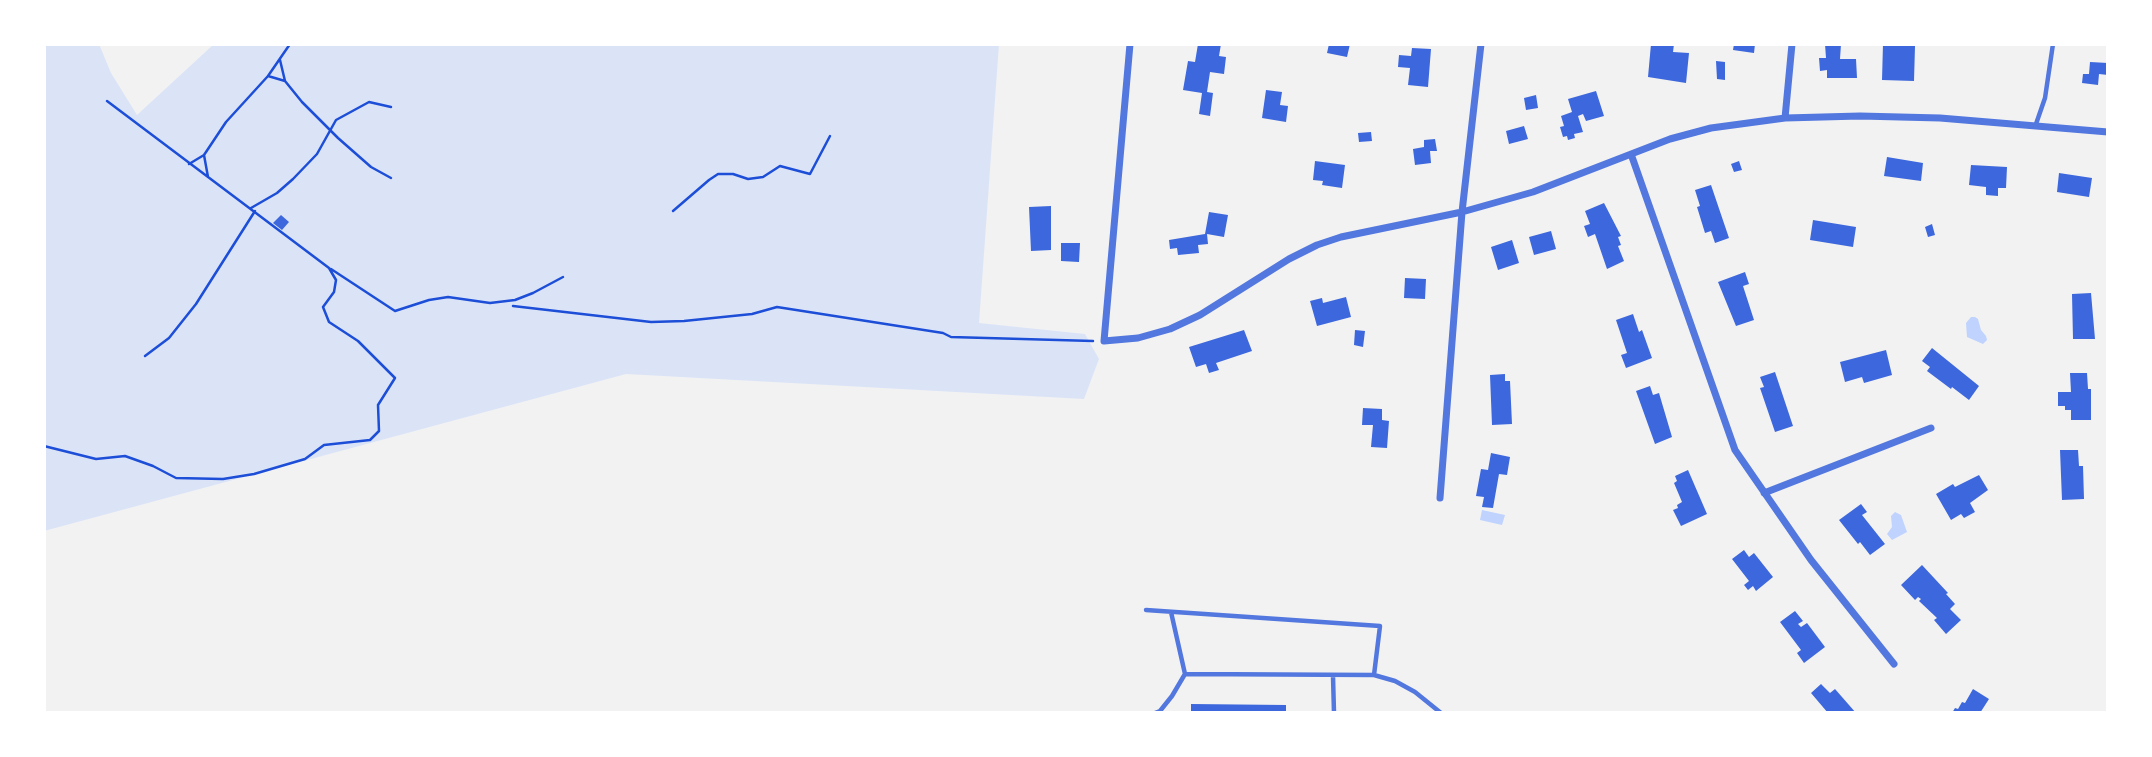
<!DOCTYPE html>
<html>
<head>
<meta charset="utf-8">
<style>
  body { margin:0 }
  #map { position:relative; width:2152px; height:757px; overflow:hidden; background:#f2f2f2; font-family:Roboto,sans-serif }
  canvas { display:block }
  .frame { position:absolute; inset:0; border:46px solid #fff; pointer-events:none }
</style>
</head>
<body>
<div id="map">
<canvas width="2152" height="757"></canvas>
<div class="frame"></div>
</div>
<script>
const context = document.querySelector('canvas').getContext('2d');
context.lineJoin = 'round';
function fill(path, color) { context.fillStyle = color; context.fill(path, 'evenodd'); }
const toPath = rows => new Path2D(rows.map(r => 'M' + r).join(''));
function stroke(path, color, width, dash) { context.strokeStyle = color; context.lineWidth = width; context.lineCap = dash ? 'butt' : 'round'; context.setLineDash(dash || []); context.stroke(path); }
fill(toPath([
  [44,44,99,44,111,73,137,115,214,44,999,44,979,323,1085,334,1099,359,1084,399,626,374,44,531]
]), '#dbe4f7');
fill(toPath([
  [1971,317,1975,317,1978,319,1981,330,1986,336,1987,340,1983,344,1967,337,1966,323],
  [1482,510,1505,515,1502,525,1480,520],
  [1895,512,1901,515,1907,532,1892,540,1887,534,1892,527,1891,516]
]), '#bfd3fe');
fill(toPath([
  [1198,44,1221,44,1219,56,1226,57,1224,74,1210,72,1207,92,1213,93,1210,116,1199,114,1202,93,1183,90,1188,61,1195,62],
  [1329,44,1350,44,1347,57,1327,53],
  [1651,44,1674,44,1673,52,1689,53,1686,83,1648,77],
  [1734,44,1755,44,1754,53,1733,50],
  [1825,44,1841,44,1840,59,1856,59,1857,78,1827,78,1827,70,1820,71,1819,58,1826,58],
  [1883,44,1915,46,1914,81,1882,80],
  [1412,48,1431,49,1428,87,1408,85,1410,68,1398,67,1399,55,1411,56],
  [1716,61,1725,62,1725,80,1717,79],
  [2090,62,2108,63,2108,75,2099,74,2098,85,2082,83,2083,74,2089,74],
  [1266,90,1282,92,1280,105,1288,106,1286,122,1262,118],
  [1596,91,1604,116,1586,121,1583,114,1578,116,1583,132,1574,134,1575,138,1568,140,1567,136,1563,137,1560,127,1564,126,1561,116,1572,112,1568,99],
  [1536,95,1538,108,1526,110,1524,98],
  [1524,126,1528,139,1509,144,1506,131],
  [1371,132,1372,141,1359,142,1358,133],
  [1435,139,1437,151,1430,151,1431,163,1415,165,1413,149,1424,147,1424,140],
  [1887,157,1923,163,1921,181,1884,176],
  [1315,161,1345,165,1342,188,1322,185,1323,181,1313,180],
  [1739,161,1742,170,1734,172,1731,164],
  [1971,165,2007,167,2006,188,1998,188,1998,196,1986,195,1986,187,1969,185],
  [2059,173,2092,178,2089,197,2057,192],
  [1711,185,1729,238,1715,243,1711,231,1705,233,1697,207,1700,206,1695,190],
  [1604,203,1621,236,1618,237,1621,245,1618,246,1624,261,1607,269,1595,234,1588,237,1584,226,1590,224,1585,211],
  [1051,206,1051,250,1031,251,1029,207],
  [1209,212,1228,215,1224,237,1207,234,1208,244,1198,245,1199,253,1178,255,1177,248,1170,249,1169,240,1205,234],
  [281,215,289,222,282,230,273,223],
  [1813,220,1856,227,1853,247,1810,240],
  [1932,224,1935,235,1928,237,1925,227],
  [1551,231,1556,249,1534,255,1529,237],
  [1512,240,1519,263,1498,270,1491,247],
  [1061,243,1080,243,1079,262,1061,261],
  [1745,272,1749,284,1743,286,1754,320,1736,326,1718,282],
  [1405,278,1426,279,1425,299,1404,298],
  [2091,293,2095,339,2073,339,2072,294],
  [1346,297,1351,317,1317,326,1310,301,1322,298,1323,303],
  [1633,314,1639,332,1642,330,1652,358,1626,368,1621,355,1627,353,1616,320],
  [1244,330,1252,351,1216,363,1219,370,1209,373,1206,364,1196,367,1189,347],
  [1355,330,1365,331,1363,347,1354,345],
  [1932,348,1979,386,1969,400,1952,387,1951,389,1927,371,1930,367,1922,361],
  [1886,350,1892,375,1864,383,1862,377,1845,382,1840,362],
  [1775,372,1793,426,1775,432,1760,388,1764,387,1760,377],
  [2070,373,2087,373,2088,389,2091,389,2091,420,2071,420,2071,410,2065,410,2065,406,2058,406,2058,392,2071,392],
  [1505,374,1505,381,1510,381,1512,424,1492,425,1490,375],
  [1650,386,1653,395,1659,393,1672,437,1655,444,1636,391],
  [1363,408,1382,409,1382,420,1389,421,1387,448,1371,447,1373,425,1362,425],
  [2060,450,2078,450,2079,466,2083,466,2084,499,2062,500],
  [1491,453,1510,457,1507,475,1499,474,1493,508,1482,507,1484,497,1476,496,1481,469,1488,470],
  [1688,470,1707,514,1681,526,1673,510,1678,508,1677,505,1682,502,1674,483,1677,481,1675,476],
  [1979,475,1988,490,1970,503,1975,512,1964,518,1961,514,1951,520,1936,494,1953,484,1955,487],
  [1861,504,1867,512,1862,515,1885,544,1870,555,1860,542,1858,544,1839,520],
  [1744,550,1749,557,1754,553,1773,577,1756,591,1753,586,1748,590,1744,585,1749,581,1732,559],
  [1922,565,1948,593,1946,594,1955,604,1950,609,1961,620,1946,634,1934,620,1937,618,1919,601,1921,599,1918,597,1915,600,1901,585],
  [1795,611,1803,621,1798,624,1801,627,1807,623,1825,647,1804,663,1797,653,1801,650,1780,622],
  [1821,684,1830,693,1835,689,1856,713,1828,713,1811,693],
  [1973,689,1989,699,1980,713,1952,713,1955,708,1958,709,1962,702,1965,703],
  [1191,704,1286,705,1286,713,1191,713]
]), '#3d67dc');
stroke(toPath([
  [280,60,285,81],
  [268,76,290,44],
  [189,164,204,155],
  [208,177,204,155,226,122,268,76,285,81,302,102,338,138,371,167,391,178],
  [251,208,277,193,293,179,317,154,336,120,369,102,391,107],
  [673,211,709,180,718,174,733,174,748,179,763,177,780,166,810,174,830,136],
  [331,269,395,311,429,300,448,297,490,303,515,300,533,293,563,277],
  [513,306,651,322,684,321,752,314,777,307,943,333,951,337,1093,341],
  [145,356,169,338,196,304,255,211],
  [44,446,96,459,125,456,153,466,176,478,223,479,254,474,305,459,324,445,370,440,379,431,378,405,395,378,358,341,329,322,323,307,334,292,336,280,329,268,107,101]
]), '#1d4ed8', 2.5);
stroke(toPath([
  [2036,124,2045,98,2053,44],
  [1146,610,1380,626,1374,675],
  [1171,612,1185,674],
  [1333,676,1334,713],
  [1155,713,1160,711,1172,696,1185,674,1374,675,1395,681,1415,692,1441,713]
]), '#5277de', 4.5);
stroke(toPath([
  [1130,44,1104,341,1138,338,1170,329,1200,315,1289,259,1317,245,1341,237,1462,212,1533,192,1670,139,1711,128,1785,118,1860,116,1940,118,2108,132],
  [1785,118,1792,44],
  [1631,154,1735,450,1811,560,1894,664],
  [1764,493,1931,428],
  [1440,498,1462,212,1481,44]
]), '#5277de', 7);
</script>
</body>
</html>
